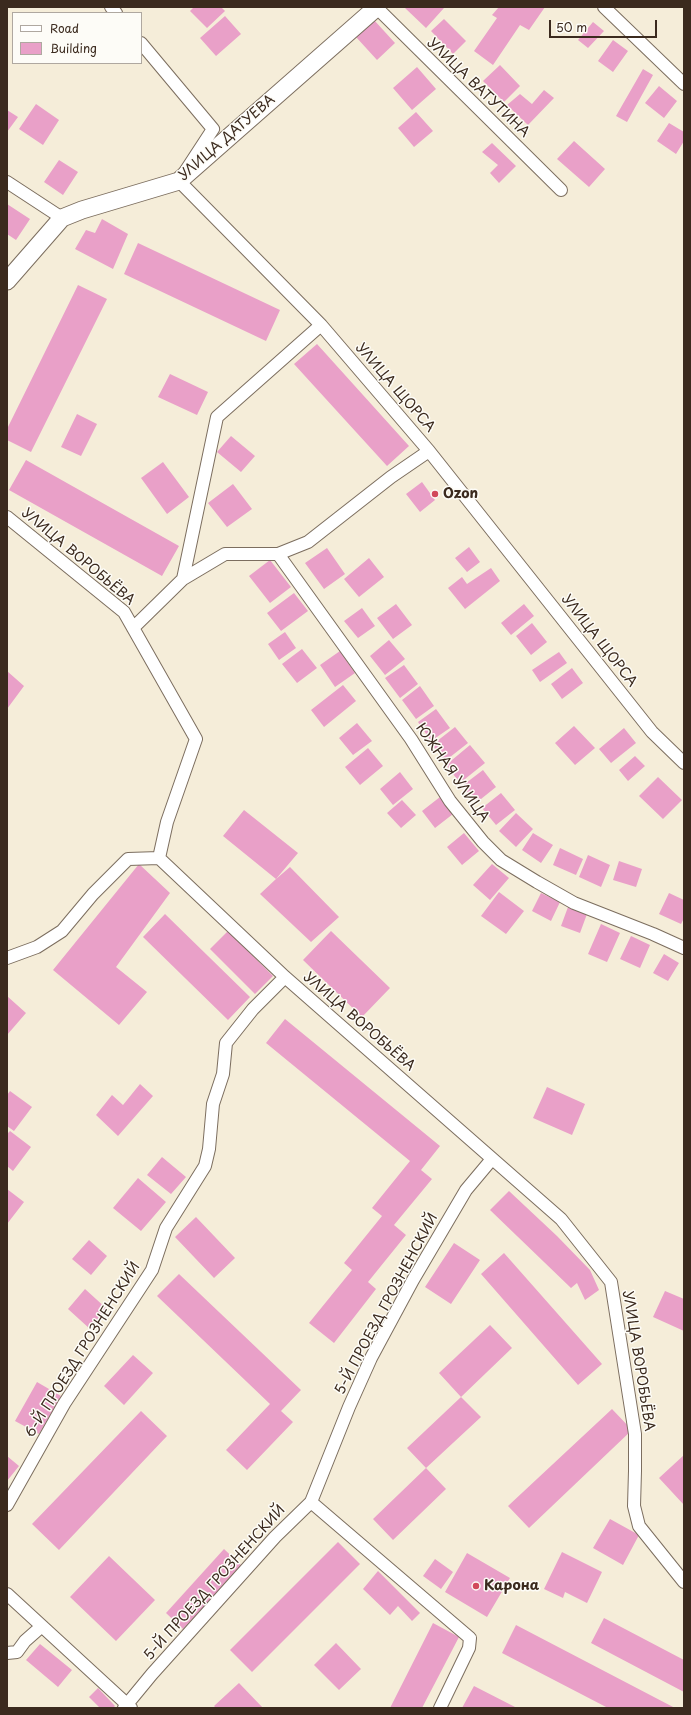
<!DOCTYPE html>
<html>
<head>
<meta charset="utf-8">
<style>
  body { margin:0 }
  #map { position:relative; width:691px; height:1715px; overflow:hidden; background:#f5edd9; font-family:"Playpen Sans",sans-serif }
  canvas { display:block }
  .frame { position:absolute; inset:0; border:8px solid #3b2a1e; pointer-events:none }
  .legend { position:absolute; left:12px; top:12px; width:130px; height:52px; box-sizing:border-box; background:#fdfcf7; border:1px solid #afa8a0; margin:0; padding:5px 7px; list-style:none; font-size:12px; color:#3b2a1e }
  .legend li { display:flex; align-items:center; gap:8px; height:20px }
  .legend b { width:20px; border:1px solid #afa8a0 }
  .scale { position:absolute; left:549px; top:20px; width:108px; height:18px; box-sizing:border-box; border:2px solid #3b2a1e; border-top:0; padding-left:5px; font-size:12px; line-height:14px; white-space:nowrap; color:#3b2a1e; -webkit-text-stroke:3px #fdfcf7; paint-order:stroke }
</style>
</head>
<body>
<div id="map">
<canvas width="691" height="1715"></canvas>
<div class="frame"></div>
<ul class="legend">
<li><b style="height:5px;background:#fff"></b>Road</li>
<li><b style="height:11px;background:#e9a0c8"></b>Building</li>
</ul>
<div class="scale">50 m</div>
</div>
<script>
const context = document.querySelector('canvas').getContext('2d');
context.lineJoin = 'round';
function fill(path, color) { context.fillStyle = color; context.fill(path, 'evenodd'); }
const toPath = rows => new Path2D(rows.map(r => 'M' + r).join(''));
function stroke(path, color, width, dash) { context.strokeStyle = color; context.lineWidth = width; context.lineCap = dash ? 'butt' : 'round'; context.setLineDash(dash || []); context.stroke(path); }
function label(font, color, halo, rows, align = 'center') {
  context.font = font + ' "Playpen Sans",sans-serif'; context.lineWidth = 3; context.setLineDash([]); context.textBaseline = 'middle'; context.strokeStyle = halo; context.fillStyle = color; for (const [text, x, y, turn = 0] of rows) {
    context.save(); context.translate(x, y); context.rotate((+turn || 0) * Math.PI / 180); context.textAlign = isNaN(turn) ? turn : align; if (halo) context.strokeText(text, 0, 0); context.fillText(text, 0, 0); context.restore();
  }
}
fill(toPath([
  [194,7,221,7,225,11,207,28,190,11],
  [407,7,443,7,444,8,426,28,405,8],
  [499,7,545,7,529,30,520,25,493,65,474,51,497,18,492,15],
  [225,16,241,34,216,56,200,38],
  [444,19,466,41,453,54,431,31],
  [374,20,395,43,377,60,356,37],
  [593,22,604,31,588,48,578,40],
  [613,40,628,51,613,72,598,61],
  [500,65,520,86,504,102,483,81],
  [417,67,436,89,412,110,393,88],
  [643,69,653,75,627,122,616,116],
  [659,86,677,101,664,118,645,103],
  [544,90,554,98,528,125,507,105,520,94,532,104],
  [36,104,59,120,43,145,19,129],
  [7,110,18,117,7,132],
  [416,112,433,131,414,147,398,128],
  [669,123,684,132,684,141,676,154,657,141],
  [574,141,605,169,589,187,557,159],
  [492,143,516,166,499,183,490,173,498,165,482,152],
  [59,160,78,172,63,195,44,182],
  [7,204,30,219,16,240,7,234],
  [102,219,128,234,113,269,75,249,86,230,95,233],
  [138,243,280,310,266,341,124,274],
  [78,285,107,299,31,452,7,440,7,429],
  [317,344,409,446,387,466,294,364],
  [170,374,208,392,197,415,158,397],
  [77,414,97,424,81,456,61,447],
  [231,436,255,456,241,472,217,452],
  [26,460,179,546,162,576,9,490],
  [163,462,189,497,167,514,141,478],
  [422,482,435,500,420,512,406,494],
  [233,484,252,509,227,527,208,503],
  [469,547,480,562,467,572,455,558],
  [327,548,345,574,324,589,305,563],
  [369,558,384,577,359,597,344,579],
  [270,560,291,587,270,603,249,576],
  [491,568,500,581,465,609,448,588,462,577,467,584],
  [294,593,308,611,281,631,267,613],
  [396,604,412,625,393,639,377,618],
  [524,604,534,616,511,635,501,623],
  [362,608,375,626,358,638,344,621],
  [532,623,547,642,531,655,516,636],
  [285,632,296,648,279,660,268,644],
  [389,640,405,659,385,675,370,656],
  [302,649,317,668,297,683,282,664],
  [340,651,355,673,335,687,320,665],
  [559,652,567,663,540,682,532,670],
  [404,665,418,684,400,698,385,678],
  [572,668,583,683,562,699,551,684],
  [7,671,24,686,7,709],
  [343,685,356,701,324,727,311,710],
  [420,686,434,706,416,719,402,700],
  [436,709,450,728,431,741,418,722],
  [357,723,372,741,353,755,339,738],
  [574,726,595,748,575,765,555,743],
  [455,727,468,743,445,761,432,745],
  [624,728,636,743,611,763,599,749],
  [470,745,485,763,460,783,446,765],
  [368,748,383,766,360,785,345,767],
  [635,756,645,766,628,781,619,770],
  [483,770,496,787,476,803,462,786],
  [400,772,413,789,393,805,380,789],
  [658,777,682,800,663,819,639,796],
  [501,793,515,810,496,825,482,808],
  [440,797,453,814,435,828,422,811],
  [402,800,416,815,401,828,387,813],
  [244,810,298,853,276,879,290,867,339,917,311,942,260,894,276,879,223,836],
  [516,813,533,829,516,847,499,831],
  [464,833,479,851,462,865,447,847],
  [533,833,553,845,541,863,522,850],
  [560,848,583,859,576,875,553,865],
  [588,855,610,865,601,887,579,877],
  [619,861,642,869,636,887,613,880],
  [139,864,170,893,116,967,147,992,119,1025,53,970],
  [492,864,509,878,490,900,473,885],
  [499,892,524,911,506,934,481,916],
  [541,893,560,902,551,921,532,911],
  [669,893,684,900,684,918,681,924,659,914],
  [568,907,587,914,580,933,561,926],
  [165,914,250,997,228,1020,143,937],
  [601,924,620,933,607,962,588,954],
  [228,931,273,976,255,994,210,949],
  [331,931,390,988,362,1017,303,960],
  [631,936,650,945,640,968,620,959],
  [664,954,679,963,668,981,653,973],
  [7,996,26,1013,7,1035],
  [285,1019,440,1146,421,1170,432,1179,394,1225,406,1235,368,1282,376,1289,334,1343,309,1323,352,1270,344,1263,382,1216,372,1208,410,1161,266,1043],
  [140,1084,153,1096,118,1136,96,1115,112,1095,123,1105],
  [547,1087,585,1104,572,1135,533,1118],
  [10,1091,32,1107,14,1131,7,1126,7,1095],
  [10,1131,31,1147,13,1171,7,1166,7,1134],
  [162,1157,186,1177,171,1194,147,1175],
  [138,1178,166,1202,141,1231,113,1208],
  [7,1189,24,1202,7,1224],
  [509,1191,557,1236,590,1270,599,1290,585,1300,577,1283,571,1288,490,1210],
  [196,1217,235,1258,214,1278,175,1237],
  [89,1240,107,1256,91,1275,72,1259],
  [454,1243,480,1260,451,1304,425,1287],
  [504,1253,602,1364,578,1385,481,1274],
  [179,1274,301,1390,281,1411,293,1422,247,1470,226,1450,270,1404,157,1296],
  [85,1289,107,1309,90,1329,68,1309],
  [665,1291,684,1299,684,1331,653,1317],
  [490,1325,512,1348,461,1397,439,1373],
  [133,1355,153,1373,124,1405,104,1386],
  [37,1382,61,1396,39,1434,15,1421],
  [461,1397,481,1417,426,1468,446,1489,393,1540,373,1519,426,1468,407,1448],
  [612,1409,632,1430,529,1528,508,1506],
  [141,1411,167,1436,59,1550,32,1524],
  [684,1455,684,1505,659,1478],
  [7,1456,19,1466,7,1481],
  [610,1519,639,1535,623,1565,593,1548],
  [338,1542,360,1564,252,1672,230,1650],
  [224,1549,242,1566,183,1629,166,1613],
  [562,1552,602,1572,587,1603,565,1592,563,1598,544,1589],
  [467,1553,510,1578,487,1617,445,1592],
  [109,1556,155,1600,116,1641,70,1597],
  [435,1559,453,1572,441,1589,423,1576],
  [378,1571,420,1613,412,1621,398,1606,390,1615,363,1589],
  [604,1618,684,1660,684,1692,591,1643],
  [433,1623,459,1637,422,1708,390,1708],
  [516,1625,675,1708,608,1708,502,1653],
  [336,1643,361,1669,339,1690,314,1665],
  [40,1644,72,1670,58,1687,26,1660],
  [239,1683,263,1708,216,1708,214,1706],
  [474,1686,517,1708,462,1708],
  [98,1688,115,1706,113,1708,100,1708,89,1697]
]), '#e9a0c8');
const street = toPath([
  [111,7,116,13],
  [376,7,561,190],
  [604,7,684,84],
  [141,43,213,129,179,181,321,325,429,451,652,732,684,763],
  [7,182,62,218],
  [7,517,124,612,196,739,167,822,159,858,285,977,561,1219,611,1282,635,1434,635,1471,634,1506,639,1526,684,1582],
  [278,554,411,739,450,801,483,842,501,860,537,882,574,903,653,934,684,948],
  [183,579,217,417,321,325],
  [133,628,183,579,225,554,278,554,308,542,391,477,429,451],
  [7,958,37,947,62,931,93,894,128,859,159,858],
  [311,1502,470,1638,469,1648,440,1708],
  [7,1505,64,1404,152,1270,166,1228,205,1166,209,1149,213,1104,223,1074,226,1043,253,1009,285,977],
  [7,1594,131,1708],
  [7,1653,17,1652,25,1641,42,1626],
  [124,1708,152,1674,275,1537,311,1502,349,1407,371,1358,413,1280,466,1190,492,1159]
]);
const secondary = toPath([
  [7,281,62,218,82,210,179,181,377,7]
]);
stroke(street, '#7c6e5f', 14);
stroke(secondary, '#7c6e5f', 19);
stroke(street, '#fff', 12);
stroke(secondary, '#fff', 17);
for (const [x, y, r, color] of [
  [435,494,4,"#d1495b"],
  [476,1586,4,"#d1495b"]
]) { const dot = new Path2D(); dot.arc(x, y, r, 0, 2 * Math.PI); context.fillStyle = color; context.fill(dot); stroke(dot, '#fdfcf7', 1.5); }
label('14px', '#3b2a1e', '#fdfcf7', [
  ["УЛИЦА ВАТУТИНА",478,88,44],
  ["УЛИЦА ДАТУЕВА",227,138,-41],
  ["УЛИЦА ЩОРСА",395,388,49],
  ["УЛИЦА ВОРОБЬЁВА",78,557,40],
  ["УЛИЦА ЩОРСА",599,641,52],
  ["ЮЖНАЯ УЛИЦА",452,773,55],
  ["УЛИЦА ВОРОБЬЁВА",359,1022,41],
  ["5-Й ПРОЕЗД ГРОЗНЕНСКИЙ",387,1304,-62],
  ["6-Й ПРОЕЗД ГРОЗНЕНСКИЙ",83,1350,-58],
  ["УЛИЦА ВОРОБЬЁВА",638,1361,81],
  ["5-Й ПРОЕЗД ГРОЗНЕНСКИЙ",215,1583,-48]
]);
label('bold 14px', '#3b2a1e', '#fdfcf7', [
  ["Ozon",443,494],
  ["Карона",484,1586]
], 'left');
</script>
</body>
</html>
